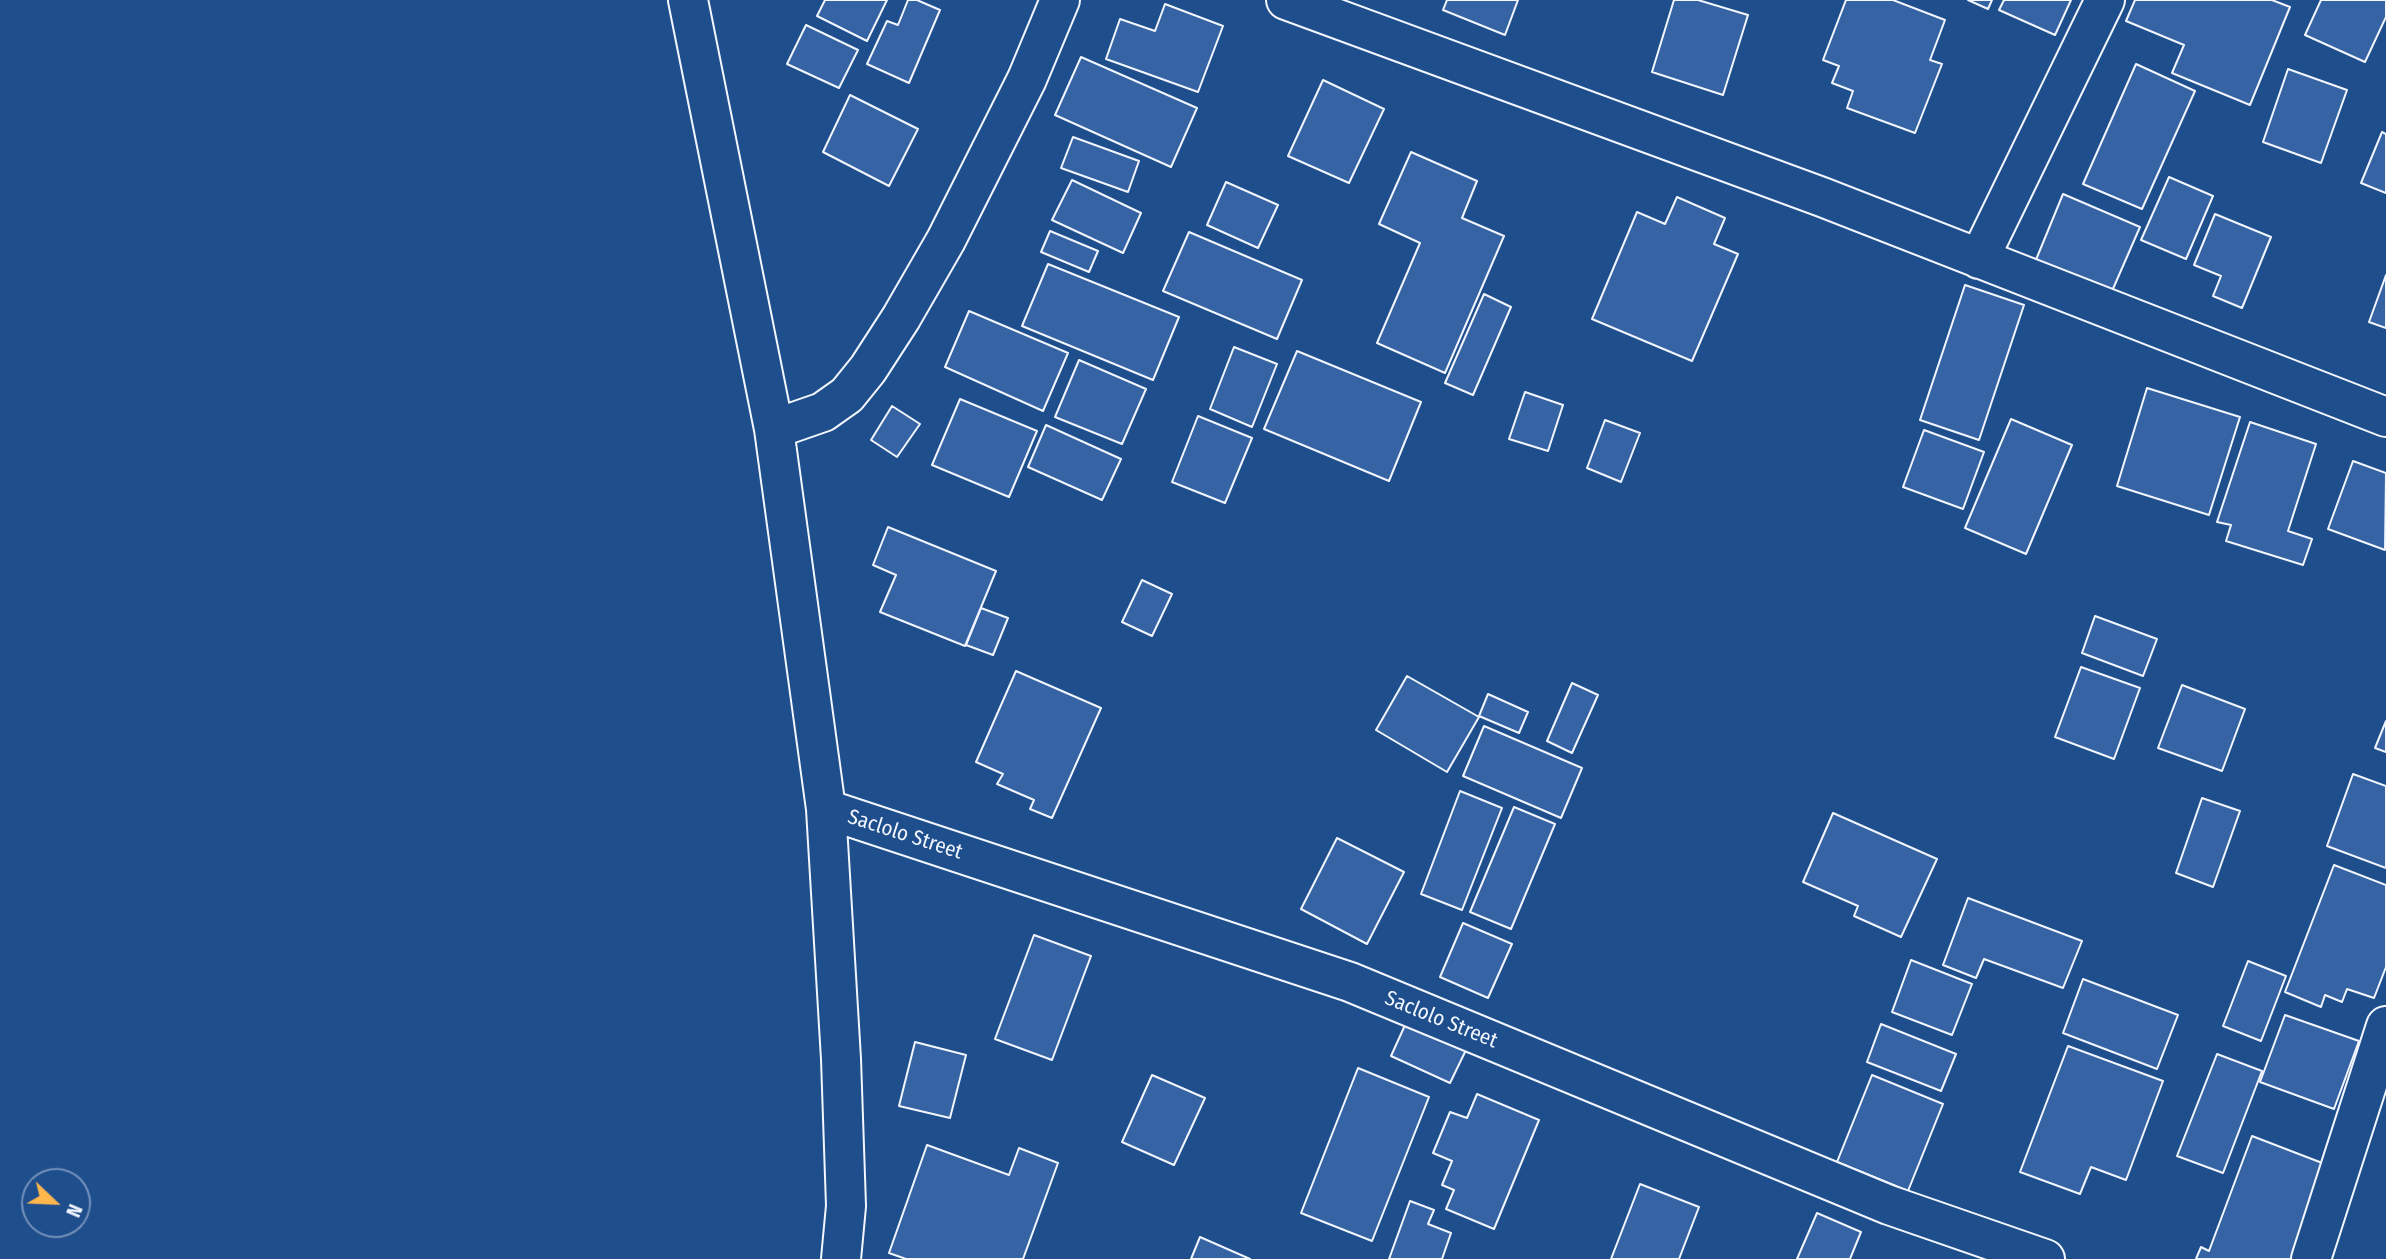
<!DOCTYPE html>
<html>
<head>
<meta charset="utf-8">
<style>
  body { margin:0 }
  #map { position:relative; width:2386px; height:1259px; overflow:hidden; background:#1f4e8c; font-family:"Fira Sans Condensed",sans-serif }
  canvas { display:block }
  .north { position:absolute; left:21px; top:1168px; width:70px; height:70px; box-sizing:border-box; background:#1f4e8c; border:2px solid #7391ba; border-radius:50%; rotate:113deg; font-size:19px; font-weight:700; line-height:28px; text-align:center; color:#f2f6ff }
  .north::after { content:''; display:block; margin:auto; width:24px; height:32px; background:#ffb74d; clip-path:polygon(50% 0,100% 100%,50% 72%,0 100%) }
</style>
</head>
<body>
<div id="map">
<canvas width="2386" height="1259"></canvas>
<div class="north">N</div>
</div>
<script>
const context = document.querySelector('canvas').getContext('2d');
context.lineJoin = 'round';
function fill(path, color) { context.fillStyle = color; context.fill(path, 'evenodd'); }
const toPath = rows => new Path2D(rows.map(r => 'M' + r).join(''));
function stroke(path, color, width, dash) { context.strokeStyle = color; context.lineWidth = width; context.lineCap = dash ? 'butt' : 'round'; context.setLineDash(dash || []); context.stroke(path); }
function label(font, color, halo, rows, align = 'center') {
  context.font = font + ' "Fira Sans Condensed",sans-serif'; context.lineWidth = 5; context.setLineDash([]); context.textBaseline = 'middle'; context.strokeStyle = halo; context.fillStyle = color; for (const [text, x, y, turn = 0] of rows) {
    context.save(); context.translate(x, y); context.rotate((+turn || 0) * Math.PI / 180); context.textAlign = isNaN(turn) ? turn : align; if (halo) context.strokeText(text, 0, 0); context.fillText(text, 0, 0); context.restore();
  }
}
const building = toPath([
  [825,0,887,0,867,41,817,16,825,0],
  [908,0,917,0,940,10,909,83,867,64,887,21,898,25,908,0],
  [1447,0,1518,0,1505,35,1443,10,1447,0],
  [1674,0,1698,0,1748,15,1723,95,1652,72,1674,0],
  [1846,0,1893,0,1945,20,1930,60,1942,64,1915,133,1847,108,1853,91,1832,83,1839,66,1823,60,1846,0],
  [1968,0,1992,0,1988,9,1968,0],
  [2004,0,2071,0,2055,35,1999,10,2004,0],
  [2135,0,2272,0,2290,7,2250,105,2172,73,2184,45,2126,21,2135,0],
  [2321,0,2386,0,2386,17,2365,62,2305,35,2321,0],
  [1165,4,1223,26,1198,92,1106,59,1120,19,1155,31,1165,4],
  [806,25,858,50,839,88,787,64,806,25],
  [1081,57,1197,108,1171,167,1055,115,1081,57],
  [2136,64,2195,91,2142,209,2083,184,2136,64],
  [2288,69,2347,90,2321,163,2263,142,2288,69],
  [1323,80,1384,109,1349,183,1288,156,1323,80],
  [850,95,918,129,889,186,823,152,850,95],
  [2382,132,2386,134,2386,193,2361,183,2382,132],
  [1073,137,1139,161,1128,192,1061,168,1073,137],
  [1411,152,1477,181,1462,218,1504,236,1445,373,1377,343,1420,243,1379,224,1411,152],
  [2169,177,2213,196,2186,259,2141,240,2169,177],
  [1072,180,1141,213,1123,253,1052,220,1072,180],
  [1226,182,1278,205,1258,248,1207,225,1226,182],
  [2063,194,2140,227,2109,298,2033,267,2063,194],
  [1677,197,1725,218,1714,244,1738,254,1692,361,1592,319,1637,212,1665,224,1677,197],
  [2215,214,2271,237,2242,308,2213,296,2221,276,2194,265,2215,214],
  [1050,231,1098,251,1089,272,1041,252,1050,231],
  [1189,232,1302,280,1277,339,1163,291,1189,232],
  [1048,264,1179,317,1153,380,1022,326,1048,264],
  [2386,275,2386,328,2369,322,2386,275],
  [1965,285,2024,305,1979,440,1920,420,1965,285],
  [1484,294,1511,307,1473,395,1445,383,1484,294],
  [969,311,1068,353,1043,411,945,367,969,311],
  [1234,347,1277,364,1252,427,1210,409,1234,347],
  [1297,351,1421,402,1389,481,1264,429,1297,351],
  [1079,360,1146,389,1122,444,1055,417,1079,360],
  [2147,388,2240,417,2209,515,2117,486,2147,388],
  [1525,392,1563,405,1548,451,1509,439,1525,392],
  [960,399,1037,431,1009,497,932,465,960,399],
  [892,406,920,424,897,457,871,440,892,406],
  [1198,416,1252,438,1225,503,1172,482,1198,416],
  [2011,419,2072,445,2026,554,1965,528,2011,419],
  [1605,420,1640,433,1621,482,1587,468,1605,420],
  [2250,422,2316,444,2288,531,2312,539,2303,565,2226,541,2231,525,2217,522,2250,422],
  [1046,425,1121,459,1102,500,1028,467,1046,425],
  [1924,430,1984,452,1963,509,1903,487,1924,430],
  [2353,461,2386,473,2385,550,2328,529,2353,461],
  [888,527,996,571,965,646,880,612,896,575,873,565,888,527],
  [1142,580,1172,594,1152,636,1122,622,1142,580],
  [981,608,1008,618,993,655,966,645,981,608],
  [2095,616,2157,639,2143,676,2082,653,2095,616],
  [2081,667,2140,688,2114,759,2055,737,2081,667],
  [1016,671,1101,708,1052,818,1030,809,1034,800,997,784,1003,774,976,762,1016,671],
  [1407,676,1479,717,1447,772,1376,730,1407,676],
  [1572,683,1598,695,1572,753,1547,741,1572,683],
  [2182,685,2245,709,2222,771,2158,748,2182,685],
  [1488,694,1528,712,1519,733,1479,716,1488,694],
  [2386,721,2386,752,2375,748,2386,721],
  [1484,726,1582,768,1561,818,1463,776,1484,726],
  [2353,774,2386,786,2386,868,2327,846,2353,774],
  [1460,791,1502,808,1462,910,1421,894,1460,791],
  [2202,798,2240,811,2213,887,2176,873,2202,798],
  [1514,807,1555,824,1511,929,1470,912,1514,807],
  [1833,813,1937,859,1901,937,1854,916,1858,906,1803,882,1833,813],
  [1337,838,1404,872,1367,944,1301,909,1337,838],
  [2334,865,2386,885,2386,967,2374,998,2347,989,2342,1002,2325,995,2321,1007,2285,992,2334,865],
  [1968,898,2082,941,2063,988,1984,959,1976,978,1943,965,1968,898],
  [1463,923,1512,944,1488,998,1440,977,1463,923],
  [1034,935,1091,956,1052,1060,995,1039,1034,935],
  [1911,960,1972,984,1952,1035,1892,1012,1911,960],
  [2248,961,2286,976,2261,1041,2223,1026,2248,961],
  [2083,979,2178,1015,2157,1069,2063,1033,2083,979],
  [2285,1015,2359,1041,2334,1109,2260,1082,2285,1015],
  [1406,1023,1466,1050,1450,1083,1391,1056,1406,1023],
  [1881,1024,1956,1054,1941,1091,1867,1062,1881,1024],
  [915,1042,966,1055,950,1118,899,1106,915,1042],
  [2068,1046,2163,1081,2126,1180,2091,1167,2080,1194,2020,1172,2068,1046],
  [2217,1054,2262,1071,2223,1173,2177,1156,2217,1054],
  [1358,1068,1429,1097,1372,1241,1301,1213,1358,1068],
  [1152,1075,1205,1098,1174,1165,1122,1142,1152,1075],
  [1872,1075,1943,1104,1908,1191,1837,1162,1872,1075],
  [1477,1094,1539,1120,1494,1229,1446,1209,1454,1190,1442,1185,1452,1161,1433,1153,1450,1112,1467,1118,1477,1094],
  [2252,1136,2330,1166,2295,1259,2196,1259,2201,1247,2209,1251,2252,1136],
  [927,1145,1009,1175,1019,1148,1058,1163,1023,1259,906,1259,889,1253,927,1145],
  [1640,1184,1699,1207,1679,1259,1611,1259,1640,1184],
  [1410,1201,1434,1210,1428,1224,1451,1233,1442,1259,1389,1259,1410,1201],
  [1817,1213,1861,1232,1850,1259,1797,1259,1817,1213],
  [1200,1237,1250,1259,1191,1259,1200,1237]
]);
fill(building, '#3563a3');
stroke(building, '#f2f6ff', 2);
const minor = toPath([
  [688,0,774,429,826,809,841,1059,846,1206,841,1259],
  [1286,0,1822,197,2386,417],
  [1979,259,2105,0],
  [774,429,823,412,847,395,868,369,901,318,946,240,1027,79,1060,0],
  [826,809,1350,982,1889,1205,2045,1259],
  [2311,1259,2386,1026]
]);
stroke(minor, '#f2f6ff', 42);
stroke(minor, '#1f4e8c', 38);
label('21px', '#f2f6ff', '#1f4e8c', [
  ["Saclolo Street",905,835,18],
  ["Saclolo Street",1441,1020,22]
]);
</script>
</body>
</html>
